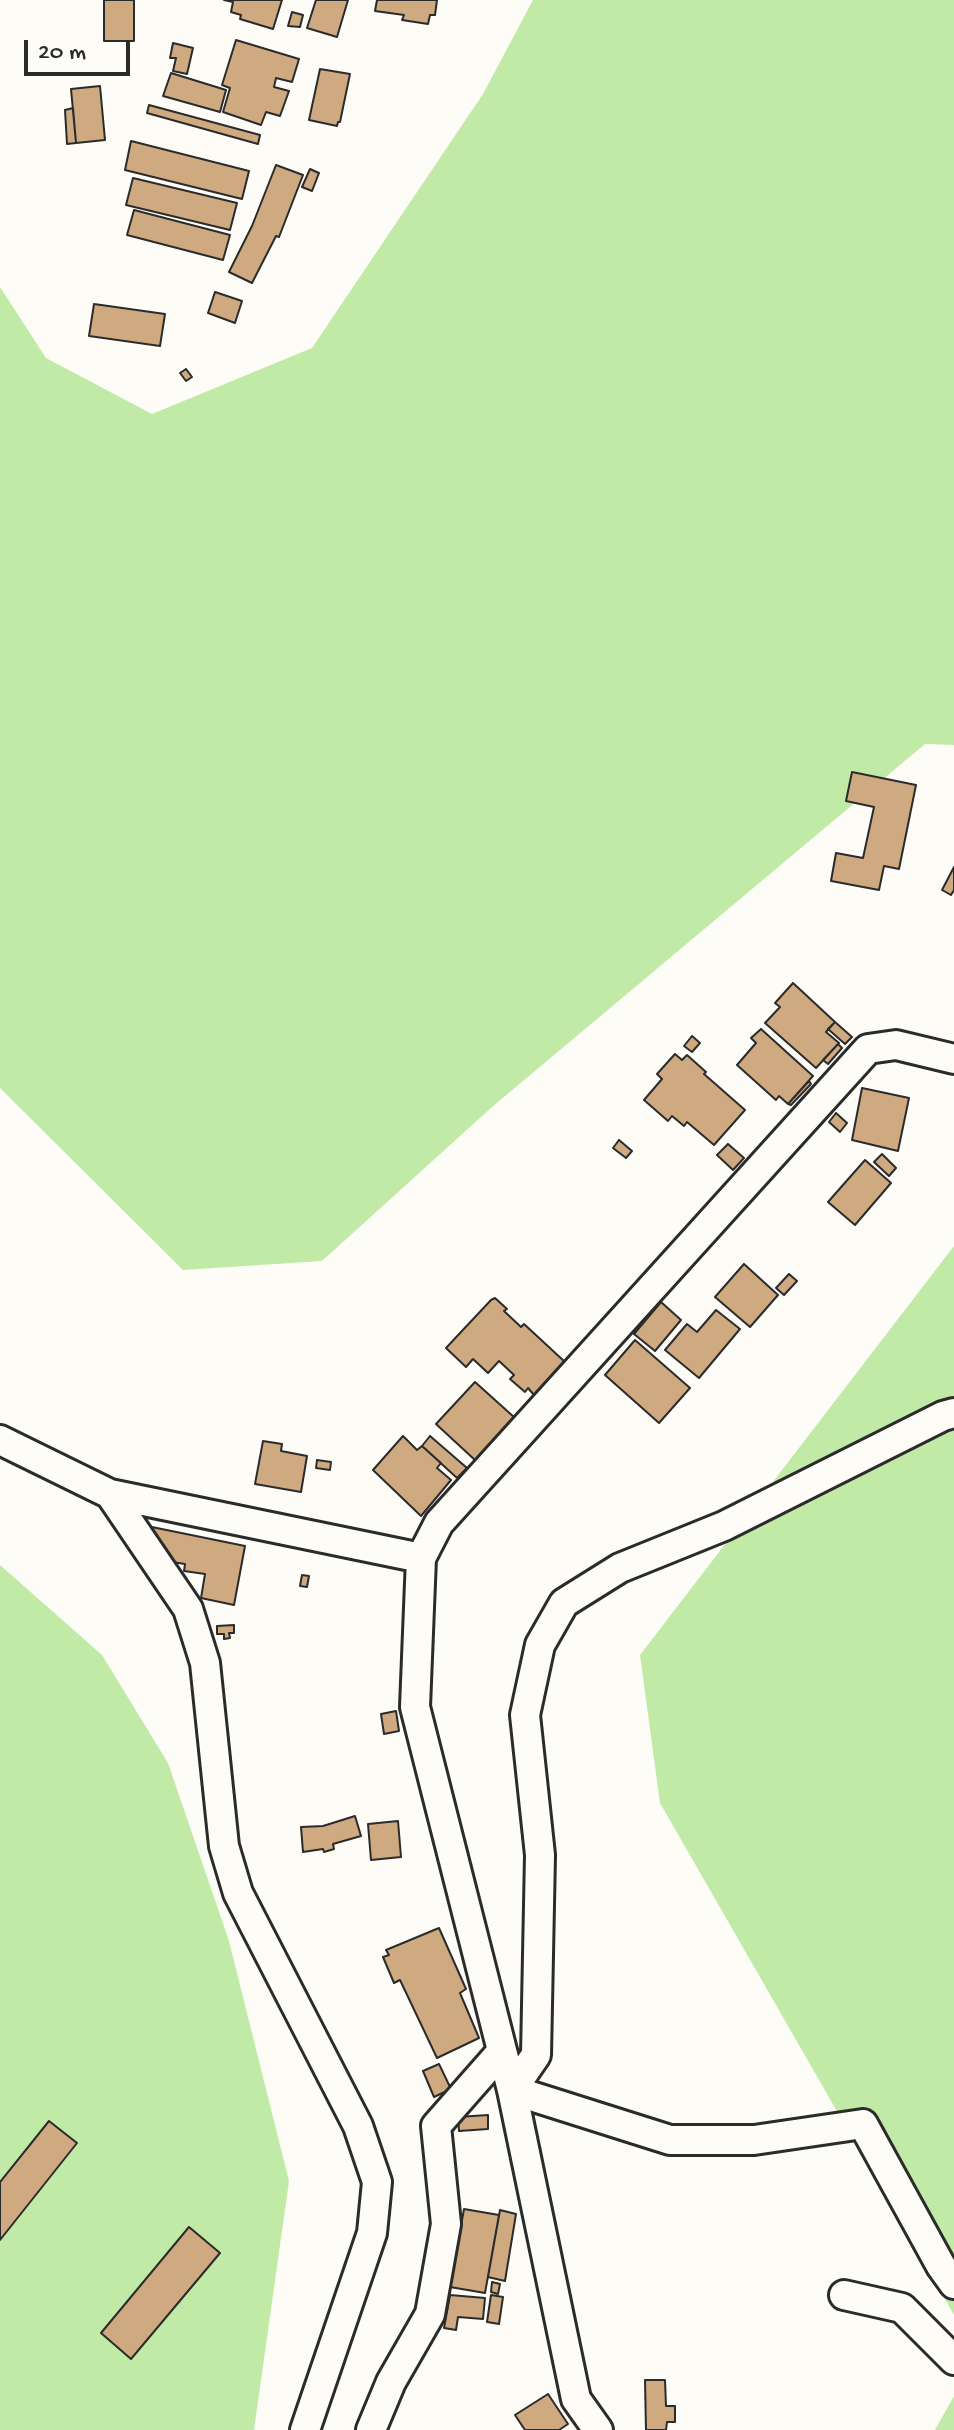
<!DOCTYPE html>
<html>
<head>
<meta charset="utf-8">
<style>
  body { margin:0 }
  #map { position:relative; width:954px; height:2430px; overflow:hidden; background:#fdfcf7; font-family:"Gochi Hand",sans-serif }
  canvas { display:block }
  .scale { position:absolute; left:24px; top:40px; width:106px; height:36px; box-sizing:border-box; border:4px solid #2b2b2b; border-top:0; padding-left:10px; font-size:24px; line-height:28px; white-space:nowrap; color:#2b2b2b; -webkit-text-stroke:6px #fdfcf7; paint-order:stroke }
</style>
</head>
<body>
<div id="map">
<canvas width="954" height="2430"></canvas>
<div class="scale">20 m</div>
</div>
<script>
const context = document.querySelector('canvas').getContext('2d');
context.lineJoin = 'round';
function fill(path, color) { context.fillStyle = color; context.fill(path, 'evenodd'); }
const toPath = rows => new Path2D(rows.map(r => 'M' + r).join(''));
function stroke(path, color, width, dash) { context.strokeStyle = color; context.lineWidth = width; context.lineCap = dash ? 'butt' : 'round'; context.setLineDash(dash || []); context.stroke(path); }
fill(toPath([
  [533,0,954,0,954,745,925,744,492,1107,322,1261,183,1270,0,1088,0,287,46,358,152,414,312,348,483,94],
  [954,1246,954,2315,660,1803,640,1655],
  [0,1565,102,1655,168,1763,229,1941,289,2181,254,2430,0,2430],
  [954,2396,954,2430,935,2430]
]), '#c0eaa6');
const building = toPath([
  [104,0,134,0,134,41,104,41,104,0],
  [224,0,282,0,273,29,240,19,241,15,231,12,233,2,224,0],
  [316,0,348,0,337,37,307,28,316,0],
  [377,0,437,0,435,15,430,15,428,24,402,20,404,15,375,11,377,0],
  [292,12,303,15,300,27,288,26,292,12],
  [236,40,299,59,292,82,276,78,274,87,289,91,280,116,266,112,261,125,223,112,230,88,222,85,236,40],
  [173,43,193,48,187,74,173,71,176,58,170,58,173,43],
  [320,69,350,74,340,122,338,122,337,126,309,120,320,69],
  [171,73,226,90,220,112,163,96,171,73],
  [100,86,105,140,76,143,71,89,100,86],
  [149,105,260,135,258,144,147,113,149,105],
  [73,108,76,143,67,144,65,110,73,108],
  [131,141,249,171,242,199,125,170,131,141],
  [276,165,303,175,279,237,276,236,252,283,229,272,252,226,276,165],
  [310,169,319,173,312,191,302,187,310,169],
  [133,178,237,203,230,230,126,205,133,178],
  [134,210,230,235,223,260,127,235,134,210],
  [215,292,242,301,235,323,208,313,215,292],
  [94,304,165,314,160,346,89,336,94,304],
  [186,369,192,377,186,381,180,373,186,369],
  [852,772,916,785,899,869,884,866,879,890,831,881,836,853,863,858,874,807,846,801,852,772],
  [954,867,954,890,951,895,942,890,954,867],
  [793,983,835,1022,826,1032,839,1043,816,1068,765,1023,780,1007,775,1003,793,983],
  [835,1022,852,1037,845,1044,828,1029,835,1022],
  [761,1029,813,1076,788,1104,779,1096,776,1100,737,1065,756,1043,751,1038,761,1029],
  [692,1036,700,1043,692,1052,684,1046,692,1036],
  [838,1044,842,1048,828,1064,823,1060,838,1044],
  [675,1054,682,1060,687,1055,706,1072,704,1074,745,1110,714,1145,687,1122,684,1126,672,1116,668,1121,644,1100,662,1079,657,1074,675,1054],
  [809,1081,811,1084,791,1105,788,1104,809,1081],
  [862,1088,909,1098,898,1151,852,1140,862,1088],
  [836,1113,847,1123,840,1132,829,1122,836,1113],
  [619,1140,632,1151,626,1158,613,1148,619,1140],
  [728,1144,744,1158,733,1170,717,1155,728,1144],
  [882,1154,896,1168,889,1176,874,1162,882,1154],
  [865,1160,891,1183,855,1225,828,1202,865,1160],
  [744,1264,778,1295,750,1327,715,1297,744,1264],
  [789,1274,797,1281,784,1295,776,1288,789,1274],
  [495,1298,507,1309,504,1311,521,1327,524,1324,565,1362,534,1395,528,1388,525,1392,510,1379,514,1375,499,1361,488,1373,473,1359,466,1367,446,1348,491,1300,495,1298],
  [661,1302,681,1320,655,1351,634,1334,661,1302],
  [716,1310,740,1329,699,1378,665,1350,687,1324,697,1332,716,1310],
  [635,1340,690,1388,659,1423,605,1375,635,1340],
  [475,1382,515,1418,476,1461,436,1424,475,1382],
  [403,1436,417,1450,422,1446,441,1463,437,1468,451,1480,421,1516,373,1470,403,1436],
  [430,1436,467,1468,457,1478,422,1446,430,1436],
  [263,1441,282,1444,281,1451,307,1456,301,1492,255,1484,263,1441],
  [317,1460,331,1462,330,1470,316,1468,317,1460],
  [142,1525,245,1546,234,1605,201,1598,205,1574,184,1571,185,1564,172,1562,142,1525],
  [302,1575,309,1576,307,1587,300,1586,302,1575],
  [234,1625,234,1633,229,1633,230,1638,224,1639,224,1634,217,1634,217,1626,234,1625],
  [396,1711,399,1731,384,1734,381,1714,396,1711],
  [355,1816,361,1836,333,1844,334,1849,324,1852,323,1849,303,1852,301,1827,323,1826,355,1816],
  [398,1821,401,1857,371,1860,368,1824,398,1821],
  [439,1928,466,1989,460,1993,479,2038,437,2058,400,1980,394,1983,383,1957,389,1955,386,1950,439,1928],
  [439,2064,451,2089,434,2097,423,2071,439,2064],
  [488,2115,488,2129,459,2131,458,2117,488,2115],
  [49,2121,77,2143,0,2240,0,2182,49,2121],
  [464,2209,499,2215,485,2293,450,2287,464,2209],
  [500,2210,516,2214,505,2281,488,2277,500,2210],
  [189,2227,220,2253,131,2359,101,2333,189,2227],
  [492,2282,500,2284,498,2294,491,2292,492,2282],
  [450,2295,485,2298,483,2319,458,2317,456,2330,444,2328,450,2295],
  [491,2295,503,2297,499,2324,487,2322,491,2295],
  [645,2380,665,2380,666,2406,675,2406,675,2422,667,2422,666,2430,646,2430,645,2380],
  [548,2394,568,2424,559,2430,525,2430,515,2415,548,2394]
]);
fill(building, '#cfaa81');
stroke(building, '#2b2b2b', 2);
const street = toPath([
  [0,1440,110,1494,421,1558],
  [110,1494,188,1609,205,1663,224,1846,238,1893,358,2126,377,2182,372,2233,305,2430],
  [512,2090,536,2055,540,1855,525,1715,540,1645,564,1603,620,1568,724,1526,943,1416,954,1413],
  [512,2090,670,2140,754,2140,863,2124,941,2266,954,2284],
  [844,2295,902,2308,954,2360],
  [371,2430,391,2382,430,2314,446,2224,436,2126,502,2051],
  [598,2430,576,2399,512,2090,415,1707,421,1558,439,1523,868,1049,896,1045,954,1059]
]);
stroke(street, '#2b2b2b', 34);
stroke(street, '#fdfcf7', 28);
</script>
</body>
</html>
